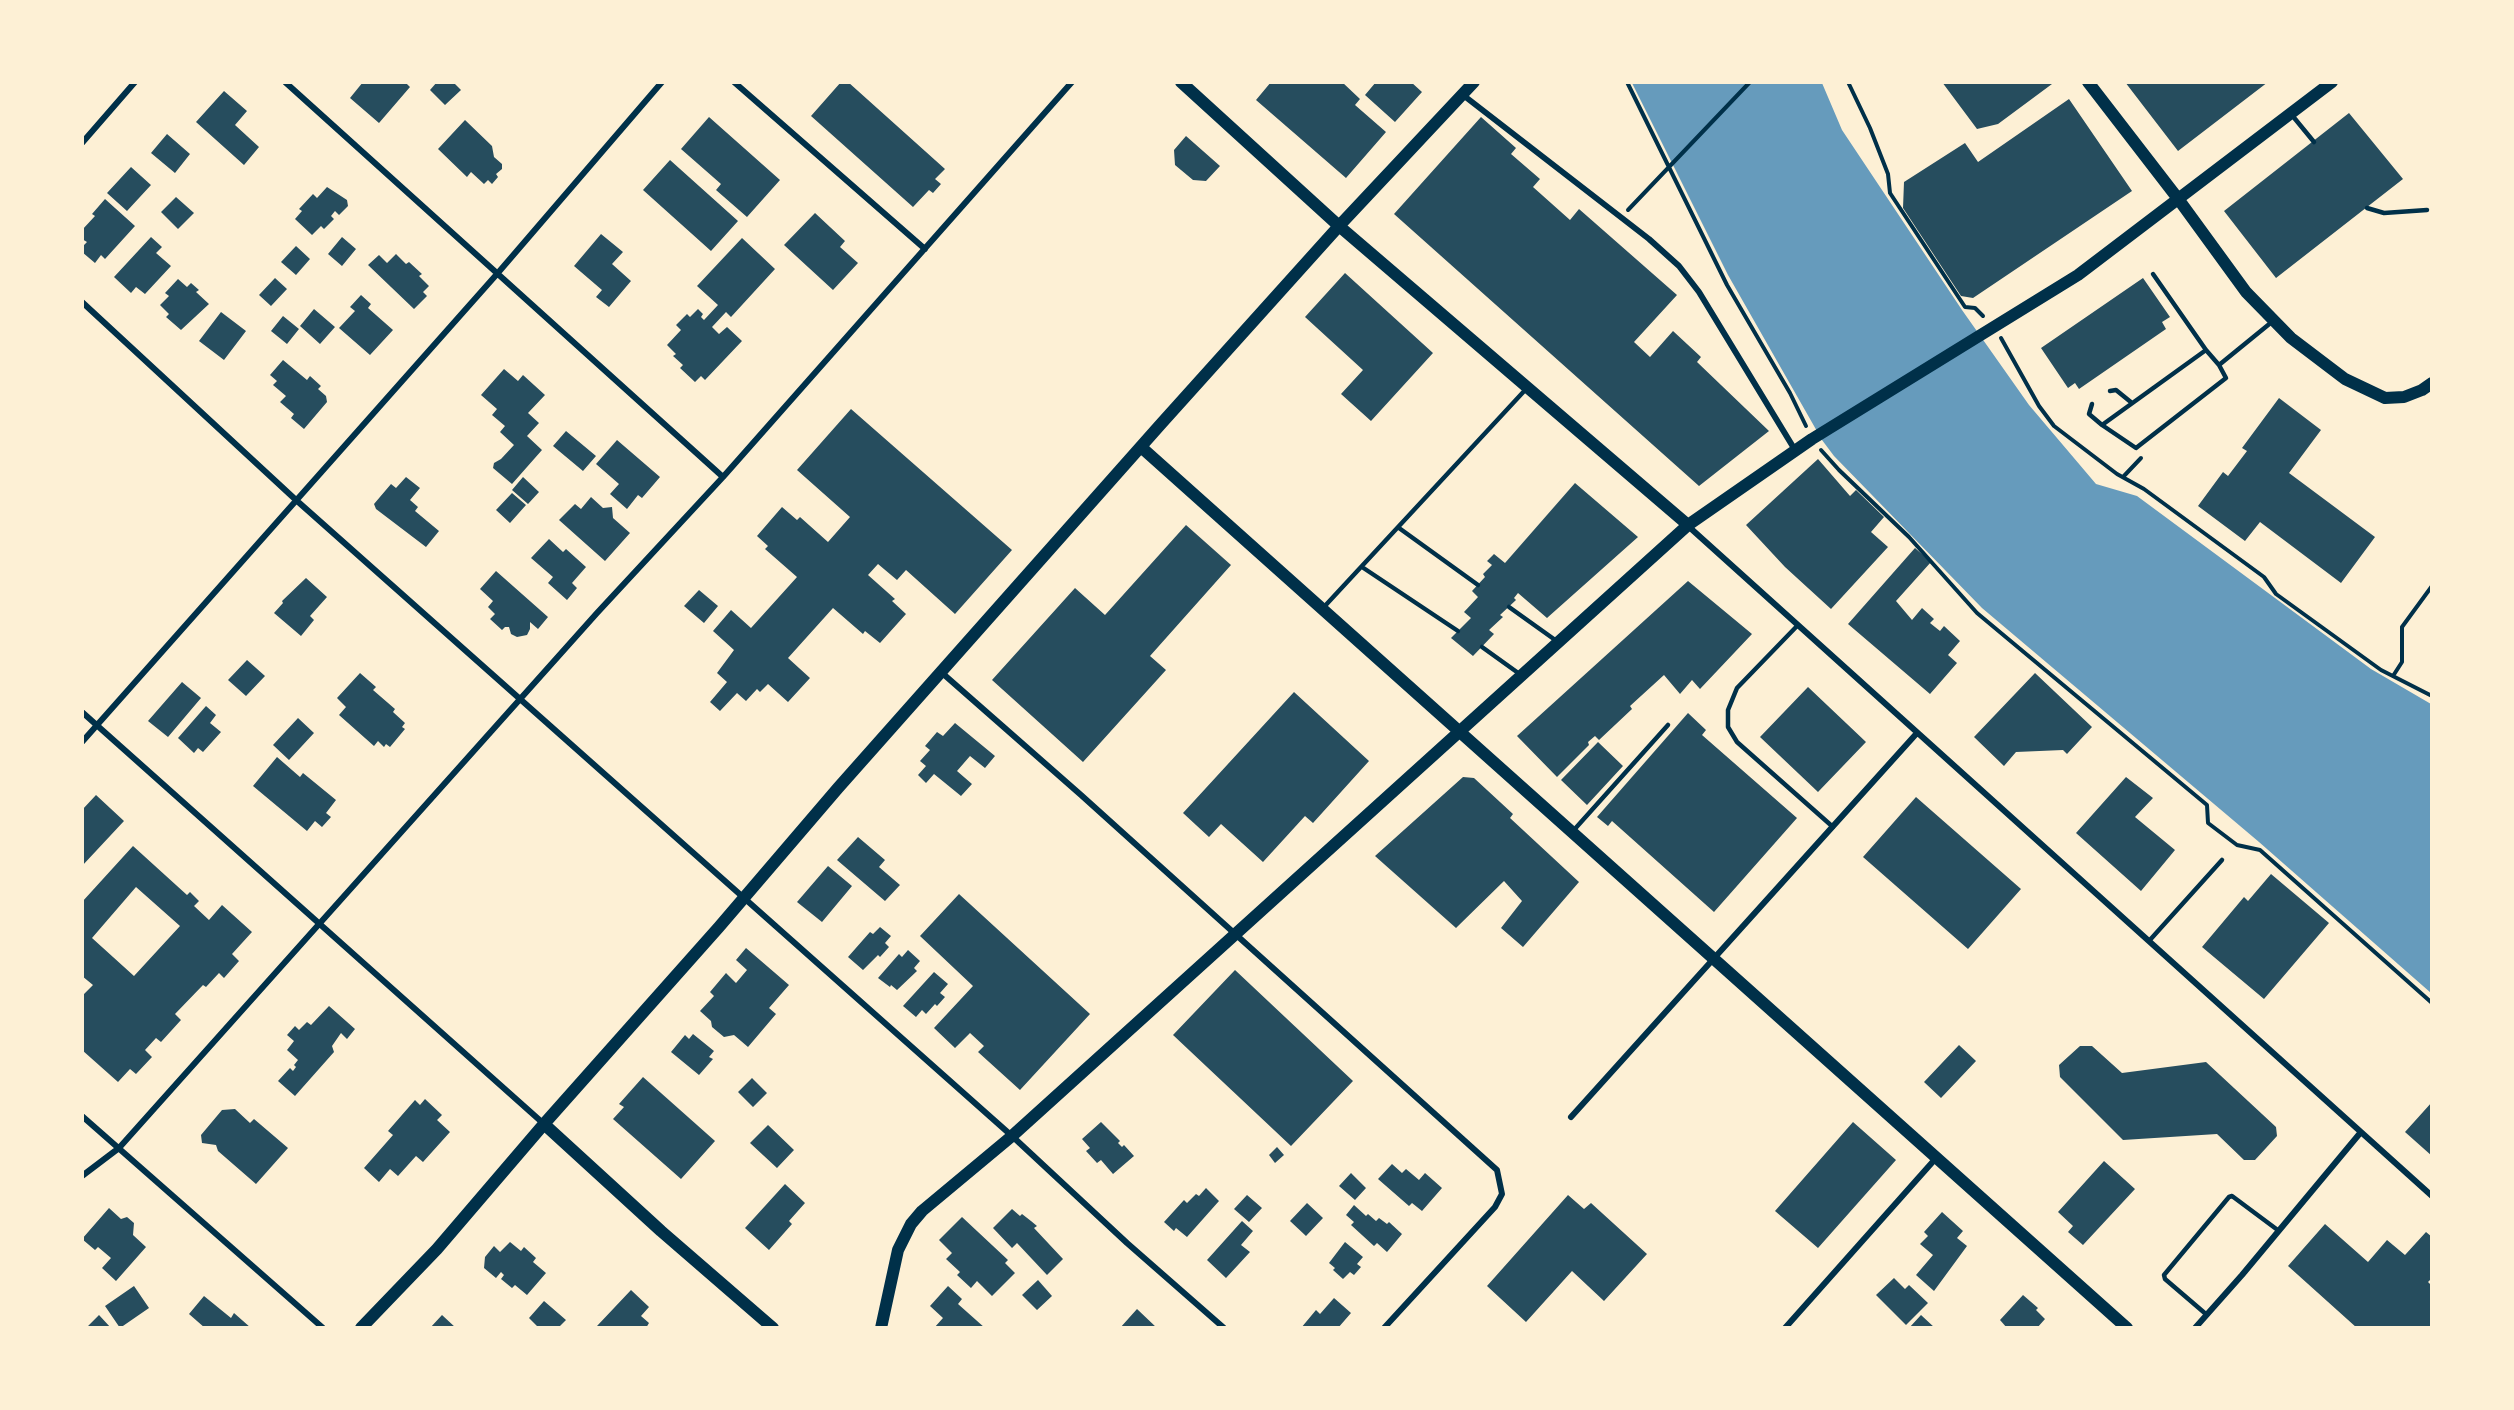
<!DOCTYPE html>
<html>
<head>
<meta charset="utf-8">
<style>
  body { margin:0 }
  #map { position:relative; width:2514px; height:1410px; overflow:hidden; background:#fdf0d5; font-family:"Archivo Narrow",sans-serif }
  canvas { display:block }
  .frame { position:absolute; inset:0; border:84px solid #fdf0d5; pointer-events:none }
</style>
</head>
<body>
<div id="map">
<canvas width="2514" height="1410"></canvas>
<div class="frame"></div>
</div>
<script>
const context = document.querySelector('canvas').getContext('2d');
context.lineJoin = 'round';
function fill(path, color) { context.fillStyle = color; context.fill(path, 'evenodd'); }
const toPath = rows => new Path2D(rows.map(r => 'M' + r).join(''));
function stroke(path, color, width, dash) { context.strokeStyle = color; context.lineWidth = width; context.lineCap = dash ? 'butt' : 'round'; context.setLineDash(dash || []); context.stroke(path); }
fill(toPath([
  [1632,83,1822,83,1842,130,1962,310,2029,405,2096,484,2137,496,2371,669,2431,704,2431,993,2259,842,1982,608,1834,456,1822,440,1728,275]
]), '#669bbc');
fill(toPath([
  [363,82,405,82,410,87,379,123,350,98],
  [437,82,453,82,461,90,445,105,430,90],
  [841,82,848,82,945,169,935,179,941,184,933,193,929,190,913,207,811,116],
  [1271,82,1342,82,1360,99,1355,105,1386,132,1346,178,1256,100],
  [1376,82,1411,82,1422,92,1395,122,1365,95],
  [1942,82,2051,82,2052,84,1998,124,1977,129],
  [2125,82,2268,82,2178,151],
  [224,91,247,111,235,125,259,147,244,165,196,122],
  [2069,99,2132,191,1973,298,1961,296,1903,208,1904,182,1965,143,1978,162],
  [2349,113,2403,179,2276,278,2224,211],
  [709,117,780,180,747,217,716,190,721,184,681,149],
  [1481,117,1516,148,1511,154,1540,179,1533,187,1570,220,1579,209,1677,295,1634,342,1650,357,1673,331,1701,357,1697,362,1769,431,1699,486,1394,214],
  [465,120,492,146,494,157,502,164,502,169,496,174,498,177,492,184,488,180,484,184,471,172,467,177,438,149],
  [167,134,190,154,175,173,151,153],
  [1186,136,1220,166,1206,181,1193,180,1175,165,1174,150],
  [670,160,738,221,711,251,643,190],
  [131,167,151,185,127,211,107,193],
  [327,187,347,200,348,206,339,215,335,211,331,216,334,219,324,229,321,226,312,235,295,219,302,211,299,209,313,194,317,198],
  [176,197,194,213,178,229,161,212],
  [105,199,135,226,105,259,101,255,95,263,82,252,82,247,87,242,82,239,82,230,95,216,92,214],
  [815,213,845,241,840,247,858,263,833,290,784,245],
  [601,234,623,252,612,264,631,281,609,307,596,297,602,290,574,266],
  [151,237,162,247,156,253,171,266,145,294,136,287,131,293,114,277],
  [342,237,356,249,342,266,328,254],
  [742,238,775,269,731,317,726,312,712,327,719,334,727,327,742,341,705,380,701,376,695,382,680,368,683,365,673,356,676,354,667,345,681,330,676,325,687,314,690,317,698,309,703,314,701,317,704,320,718,305,697,286],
  [296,246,310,259,296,275,281,262],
  [396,254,406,264,409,262,422,274,419,276,429,286,423,292,427,296,414,309,368,265,379,255,387,263],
  [1345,273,1433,353,1371,421,1341,394,1363,370,1305,317],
  [275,278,287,289,271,306,259,295],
  [2143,278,2170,317,2162,322,2166,329,2079,389,2075,383,2068,388,2041,348],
  [178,279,187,287,191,283,199,290,196,292,209,304,181,330,166,317,169,314,160,305,169,296,165,293],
  [361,295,371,304,368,308,393,330,370,355,339,328,355,311,350,307],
  [314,309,335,327,320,344,300,326],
  [221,312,246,331,224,360,199,341],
  [283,316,299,329,287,344,271,331],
  [283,360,307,380,310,376,321,386,318,389,326,396,327,402,304,429,291,418,294,414,280,402,286,396,273,385,277,381,270,375],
  [504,369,518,381,523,375,545,395,528,413,539,423,527,436,542,450,512,484,493,468,494,463,501,459,514,445,500,432,505,426,492,415,497,409,481,395],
  [2279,398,2321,430,2289,473,2375,537,2341,583,2260,522,2245,541,2198,506,2223,472,2228,476,2247,451,2242,448],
  [851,409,1012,550,955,614,906,570,897,580,878,564,868,575,895,599,892,601,906,614,880,643,865,631,863,634,833,608,788,658,810,678,788,702,768,684,760,692,757,689,746,701,737,693,720,711,710,702,727,682,717,673,734,650,713,631,731,610,751,628,797,577,765,549,768,546,757,536,782,507,797,520,800,517,828,542,850,517,797,470],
  [566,431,596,456,583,471,553,446],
  [617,440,660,477,642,498,638,495,627,509,610,494,619,484,596,464],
  [1818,459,1850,496,1856,490,1884,517,1871,532,1888,547,1831,609,1785,567,1746,525],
  [406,477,420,488,410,500,418,507,415,511,439,531,426,547,376,509,374,504,391,484,396,488],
  [523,477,539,492,528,504,512,490],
  [1575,483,1638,537,1547,618,1518,593,1514,598,1516,600,1500,615,1503,617,1489,630,1494,634,1473,656,1451,638,1471,618,1464,612,1478,597,1472,591,1485,577,1483,574,1492,565,1487,561,1494,554,1505,563],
  [512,493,526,505,510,523,496,510],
  [591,497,603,508,612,507,613,518,630,533,605,561,559,520,575,504,581,509],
  [1186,525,1231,565,1150,656,1166,670,1083,762,992,680,1075,588,1105,615],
  [549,539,563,552,566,549,586,567,572,583,577,588,567,600,548,583,553,577,531,558],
  [1915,548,1931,562,1896,601,1912,620,1922,608,1934,619,1930,623,1940,631,1944,626,1960,641,1948,655,1957,663,1930,694,1848,624],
  [496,571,548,617,538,629,530,622,530,629,527,635,517,637,511,634,509,627,505,627,502,630,490,619,495,614,488,607,493,601,480,589],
  [306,578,327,597,310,616,314,620,301,636,274,613,283,603,282,601],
  [1688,581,1752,634,1700,689,1692,680,1680,694,1664,675,1630,706,1632,709,1599,740,1595,736,1588,742,1589,745,1557,777,1517,736],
  [699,590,718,606,704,623,684,606],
  [247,660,265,676,246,696,228,680],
  [360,673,376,687,373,690,395,709,393,712,405,723,402,727,405,729,390,747,386,744,384,747,378,741,374,746,339,715,346,707,337,698],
  [2035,673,2092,727,2067,754,2063,750,2016,752,2004,766,1974,737],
  [182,682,201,698,168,737,148,721],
  [1808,687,1866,742,1818,792,1760,737],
  [1294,692,1369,761,1313,823,1305,816,1263,862,1221,824,1209,837,1183,813],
  [206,706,216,715,210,723,221,732,203,752,198,748,194,753,178,738],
  [1688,713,1706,730,1702,735,1797,818,1714,912,1612,821,1608,826,1597,817],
  [298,718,314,733,289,760,273,745],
  [955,723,995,756,985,768,970,756,957,771,972,784,961,796,934,774,926,783,918,775,926,766,920,761,930,750,925,746,937,732,943,736],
  [1598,742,1623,766,1587,805,1561,780],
  [277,757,300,777,303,773,336,800,326,813,331,817,322,827,315,821,307,831,253,786],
  [1463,777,1474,778,1513,814,1510,818,1579,882,1523,947,1501,928,1522,901,1504,881,1456,928,1375,856],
  [2126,777,2153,798,2135,817,2175,850,2141,891,2076,833],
  [96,795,124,821,82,866,82,810],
  [1916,797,2021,889,1968,949,1863,857],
  [858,837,885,860,879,867,900,885,885,901,837,860],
  [133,846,187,895,190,892,199,901,194,906,209,920,222,905,252,932,232,954,239,961,224,978,219,973,206,987,203,985,175,1014,181,1020,161,1042,156,1038,145,1050,152,1057,136,1074,130,1069,118,1082,82,1050,82,996,93,985,82,976,82,902],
  [136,887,180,926,134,976,92,938],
  [828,866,852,886,822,922,797,902],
  [2271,874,2329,923,2264,999,2202,947,2244,897,2248,901],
  [959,894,1090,1014,1020,1090,978,1052,984,1046,970,1033,955,1048,934,1028,973,986,920,936],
  [880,927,891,936,885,943,889,947,880,957,878,955,863,970,848,957,870,932,873,934],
  [746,948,789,985,769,1008,776,1014,748,1047,734,1035,724,1037,712,1027,711,1021,700,1011,714,996,710,992,726,973,736,983,747,970,736,960],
  [908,950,920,961,914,968,917,971,897,990,891,985,890,987,878,978,899,954,902,957],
  [1235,970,1353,1081,1291,1146,1173,1035],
  [934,972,948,984,940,993,945,997,937,1006,935,1004,926,1014,922,1010,916,1017,903,1006],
  [329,1006,355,1029,347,1039,341,1033,332,1046,334,1052,295,1096,278,1081,290,1068,293,1071,296,1067,294,1065,298,1060,287,1050,294,1041,287,1035,295,1026,299,1030,307,1022,311,1025],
  [693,1034,714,1051,709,1057,713,1059,699,1075,671,1052,685,1035,689,1039],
  [1959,1045,1976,1061,1941,1098,1924,1082],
  [2080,1046,2092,1046,2122,1073,2206,1062,2276,1127,2277,1136,2255,1160,2244,1160,2217,1134,2123,1140,2060,1077,2059,1065],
  [643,1077,715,1141,681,1179,613,1119,624,1107,619,1104],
  [752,1078,767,1093,753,1107,738,1092],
  [425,1099,442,1115,437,1120,450,1132,423,1162,416,1156,398,1176,390,1169,379,1182,364,1168,393,1135,388,1131,415,1100,420,1105],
  [2432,1102,2432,1156,2405,1132],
  [235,1109,250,1123,254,1119,288,1148,256,1184,218,1151,216,1145,202,1143,201,1135,222,1110],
  [1101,1122,1120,1141,1118,1143,1122,1147,1124,1145,1134,1156,1113,1174,1101,1160,1097,1163,1086,1151,1090,1148,1082,1139],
  [1853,1122,1896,1160,1818,1248,1775,1211],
  [768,1125,794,1150,777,1168,750,1143],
  [1277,1147,1284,1155,1275,1163,1269,1155],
  [2104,1161,2135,1189,2083,1245,2068,1232,2073,1226,2058,1212],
  [1392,1164,1402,1173,1406,1169,1419,1180,1425,1173,1442,1188,1422,1211,1412,1203,1409,1206,1378,1179],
  [1351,1173,1366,1188,1355,1200,1339,1186],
  [785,1184,805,1203,789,1221,792,1224,769,1250,745,1228],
  [1206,1188,1219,1201,1187,1237,1176,1228,1174,1231,1164,1222,1184,1200,1187,1203,1196,1194,1199,1196],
  [1247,1195,1262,1208,1249,1222,1234,1209],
  [1568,1195,1584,1209,1591,1203,1647,1254,1604,1301,1572,1271,1526,1322,1487,1286],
  [1307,1203,1323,1218,1306,1236,1290,1221],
  [1354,1205,1366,1216,1368,1214,1376,1221,1379,1218,1387,1224,1389,1222,1402,1234,1387,1252,1377,1243,1374,1246,1351,1225,1354,1222,1346,1215],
  [109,1208,121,1219,127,1217,134,1223,133,1235,146,1247,116,1281,102,1268,111,1258,98,1247,95,1250,82,1239],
  [1012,1209,1020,1216,1022,1214,1031,1221,1037,1226,1034,1228,1063,1259,1047,1275,1017,1243,1012,1248,993,1228],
  [1942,1212,1963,1231,1957,1238,1967,1246,1934,1291,1916,1275,1933,1255,1920,1244,1928,1236,1924,1232],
  [962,1217,1008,1260,1005,1263,1015,1273,992,1296,977,1281,971,1288,957,1275,960,1272,946,1259,952,1253,939,1240],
  [1242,1221,1253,1231,1241,1245,1250,1252,1226,1278,1207,1260],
  [2325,1224,2368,1262,2387,1240,2405,1255,2426,1232,2432,1237,2432,1278,2428,1282,2432,1286,2432,1328,2357,1328,2288,1266],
  [510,1242,521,1251,524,1247,536,1258,533,1262,546,1273,527,1295,515,1285,512,1288,501,1279,504,1275,501,1272,496,1278,484,1268,485,1257,494,1246,500,1252],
  [1345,1242,1363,1257,1357,1264,1361,1267,1354,1275,1350,1272,1343,1279,1333,1270,1335,1268,1329,1263],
  [1894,1278,1905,1289,1909,1285,1928,1303,1906,1325,1876,1295],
  [1038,1280,1052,1296,1037,1310,1022,1295],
  [134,1286,149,1308,120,1328,105,1306],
  [948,1286,962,1299,958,1304,985,1328,934,1328,943,1318,930,1306],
  [631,1290,649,1307,641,1316,649,1323,646,1328,599,1328,597,1326],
  [2023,1295,2038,1308,2036,1310,2045,1319,2037,1328,2007,1328,2000,1320],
  [204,1296,231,1318,234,1313,251,1328,205,1328,189,1314],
  [1334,1298,1351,1313,1338,1328,1301,1328,1316,1310,1320,1314],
  [544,1301,566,1320,558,1328,539,1328,529,1318],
  [1137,1309,1157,1328,1120,1328],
  [99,1315,111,1328,86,1328],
  [442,1315,456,1328,430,1328],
  [1921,1315,1935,1328,1909,1328]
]), '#264d5e');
stroke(toPath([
  [1627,82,1727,285,1790,393,1806,426],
  [1848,82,1870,128,1888,174,1890,193,1965,307,1975,308,1983,316],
  [1628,210,1750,82],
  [2001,338,2039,406,2054,426,2117,474,2144,489,2264,577,2276,594,2381,670,2432,696],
  [1821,450,1839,470,1909,537,1977,613,2207,805,2208,823,2237,845,2260,850,2432,1003],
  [2123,477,2141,458],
  [2393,676,2402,662,2402,627,2432,586]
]), '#003049', 4);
stroke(toPath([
  [2291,114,2314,142],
  [2367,208,2384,213,2427,210],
  [2153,274,2206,350,2102,425,2136,448,2226,378,2219,365,2273,321],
  [2206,350,2219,365],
  [2110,391,2116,390,2132,403],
  [2092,404,2089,414,2102,425],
  [1399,528,1478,585],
  [1362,567,1458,631],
  [1509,607,1558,642],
  [1323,608,1527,388],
  [1798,625,1737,688,1728,710,1728,727,1737,742,1833,827],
  [1482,647,1521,675],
  [1573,831,1668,725],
  [2149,941,2222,860],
  [2207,1315,2165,1279,2164,1275,2229,1197,2232,1196,2279,1231]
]), '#003049', 4.5);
stroke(toPath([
  [285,82,723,477],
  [734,82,925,249],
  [1463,95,1649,239,1679,266,1699,292,1795,450],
  [82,143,135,82],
  [82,302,296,500,1012,1136,1127,1243,1224,1328],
  [1688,526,2432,1196],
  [941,672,1081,795,1497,1170,1502,1194,1495,1207,1384,1328],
  [82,712,544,1124],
  [82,742,497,274,662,82],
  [82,1116,323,1328],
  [1571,1117,1917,733],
  [82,1176,119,1148,597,613,723,477,1072,82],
  [1785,1328,1937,1157],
  [2195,1328,2242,1275,2361,1132]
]), '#003049', 6);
stroke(toPath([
  [1181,82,1339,226,1688,525],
  [2088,82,2179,200,2246,292,2291,338,2345,379,2385,398,2404,397,2422,390,2432,383],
  [1141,447,2127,1328],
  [544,1124,661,1231,773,1328],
  [361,1328,437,1249,544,1124,719,927,838,788,1160,425,1339,226,1474,82],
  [881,1328,898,1250,911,1224,922,1211,1012,1136,1688,525,1812,439,2078,275,2332,82]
]), '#003049', 12);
</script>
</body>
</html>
